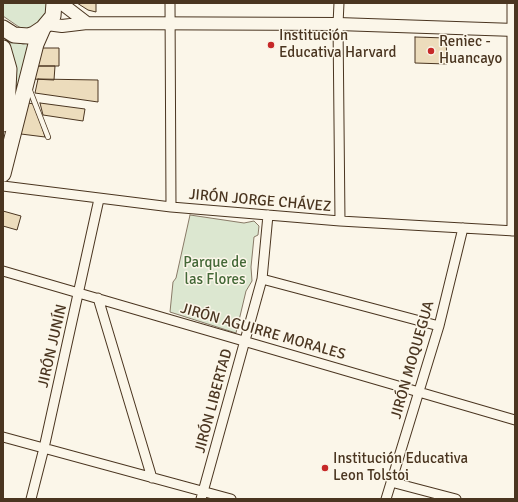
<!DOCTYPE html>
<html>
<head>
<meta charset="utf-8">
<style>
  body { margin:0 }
  #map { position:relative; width:518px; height:502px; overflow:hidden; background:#fbf6e9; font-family:Signika,sans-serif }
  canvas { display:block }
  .frame { position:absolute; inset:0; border:4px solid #4a3520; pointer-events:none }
</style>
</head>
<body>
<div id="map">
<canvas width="518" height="502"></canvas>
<div class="frame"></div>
</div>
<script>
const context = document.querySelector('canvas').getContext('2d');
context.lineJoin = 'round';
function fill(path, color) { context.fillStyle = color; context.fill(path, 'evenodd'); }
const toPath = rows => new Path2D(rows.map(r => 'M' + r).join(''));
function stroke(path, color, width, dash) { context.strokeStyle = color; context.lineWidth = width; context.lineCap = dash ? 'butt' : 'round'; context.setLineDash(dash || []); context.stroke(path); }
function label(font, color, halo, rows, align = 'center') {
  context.font = font + ' Signika,sans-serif'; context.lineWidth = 3; context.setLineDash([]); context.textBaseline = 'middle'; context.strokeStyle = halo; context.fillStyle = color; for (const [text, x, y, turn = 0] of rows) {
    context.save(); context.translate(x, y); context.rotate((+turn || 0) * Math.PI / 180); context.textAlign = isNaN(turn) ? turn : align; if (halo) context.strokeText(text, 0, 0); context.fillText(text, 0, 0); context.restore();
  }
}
const green = toPath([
  [3,3,46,3,48,9,44,19,28,30,19,27,3,16,3,3],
  [5,39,23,44,33,42,18,89,15,89,5,39],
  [190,215,244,223,254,221,259,226,258,235,254,237,251,267,252,281,246,291,236,333,170,312,173,282,176,278,190,215]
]);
fill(green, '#dce7d0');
stroke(green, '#887966', 1);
const building = toPath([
  [77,3,96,3,96,12,88,10,77,3],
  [415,37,446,38,447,64,415,63,415,37],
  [42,48,59,48,59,66,36,66,42,48],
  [36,66,55,66,54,80,33,79,36,66],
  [38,79,98,80,98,102,35,93,38,79],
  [27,103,35,104,45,137,21,134,27,103],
  [40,103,85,109,83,121,43,115,40,103],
  [3,211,21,216,17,230,3,226,3,211]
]);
fill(building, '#ecdcbc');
stroke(building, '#4a3520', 1);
const service = toPath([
  [29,88,48,137]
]);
const minor = toPath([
  [170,3,171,207],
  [339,3,338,24,340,221],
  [512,3,512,231],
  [3,186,171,207,340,221,515,231],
  [3,271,515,420],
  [262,279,439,326],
  [98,298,152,478],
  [3,437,231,499],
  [391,482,456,499],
  [31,499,44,448,99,199],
  [201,499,262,279,268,215],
  [386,499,439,326,463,228]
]);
const tertiary = toPath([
  [61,3,87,23],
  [47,24,62,26,87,23,338,24,515,30]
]);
const trunk = toPath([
  [3,28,14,35,28,36,34,34,43,28,53,16,54,3],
  [3,48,9,69,7,109,3,124],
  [3,174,36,44,43,28]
]);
stroke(service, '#4a3520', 6);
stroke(minor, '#4a3520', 11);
stroke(tertiary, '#4a3520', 14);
stroke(trunk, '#4a3520', 17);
stroke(service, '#fbf6e9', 4.5);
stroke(minor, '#fbf6e9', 9);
stroke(tertiary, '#fbf6e9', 12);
stroke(trunk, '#fbf6e9', 15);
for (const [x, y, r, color] of [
  [271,45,4,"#c62828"],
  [431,51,4,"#c62828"],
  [325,468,4,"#c62828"]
]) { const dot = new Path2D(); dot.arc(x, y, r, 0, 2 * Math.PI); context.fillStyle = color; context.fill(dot); stroke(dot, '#fbf6e9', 1.5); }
label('15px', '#4a3520', '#fbf6e9', [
  ["Institución",279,36],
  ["Educativa Harvard",279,53],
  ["Reniec -",439,42],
  ["Huancayo",439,59],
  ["Institución Educativa",333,459],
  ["Leon Tolstoi",333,476]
], 'left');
label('15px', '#4a3520', '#fbf6e9', [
  ["JIRÓN JORGE CHÁVEZ",260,201,5],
  ["JIRÓN AGUIRRE MORALES",263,332,16],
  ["JIRÓN JUNÍN",53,346,-77],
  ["JIRÓN MOQUEGUA",413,360,-74],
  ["JIRÓN LIBERTAD",214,401,-75]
]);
label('15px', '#436837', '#fbf6e9', [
  ["Parque de",215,263],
  ["las Flores",215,280]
]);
</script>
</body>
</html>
